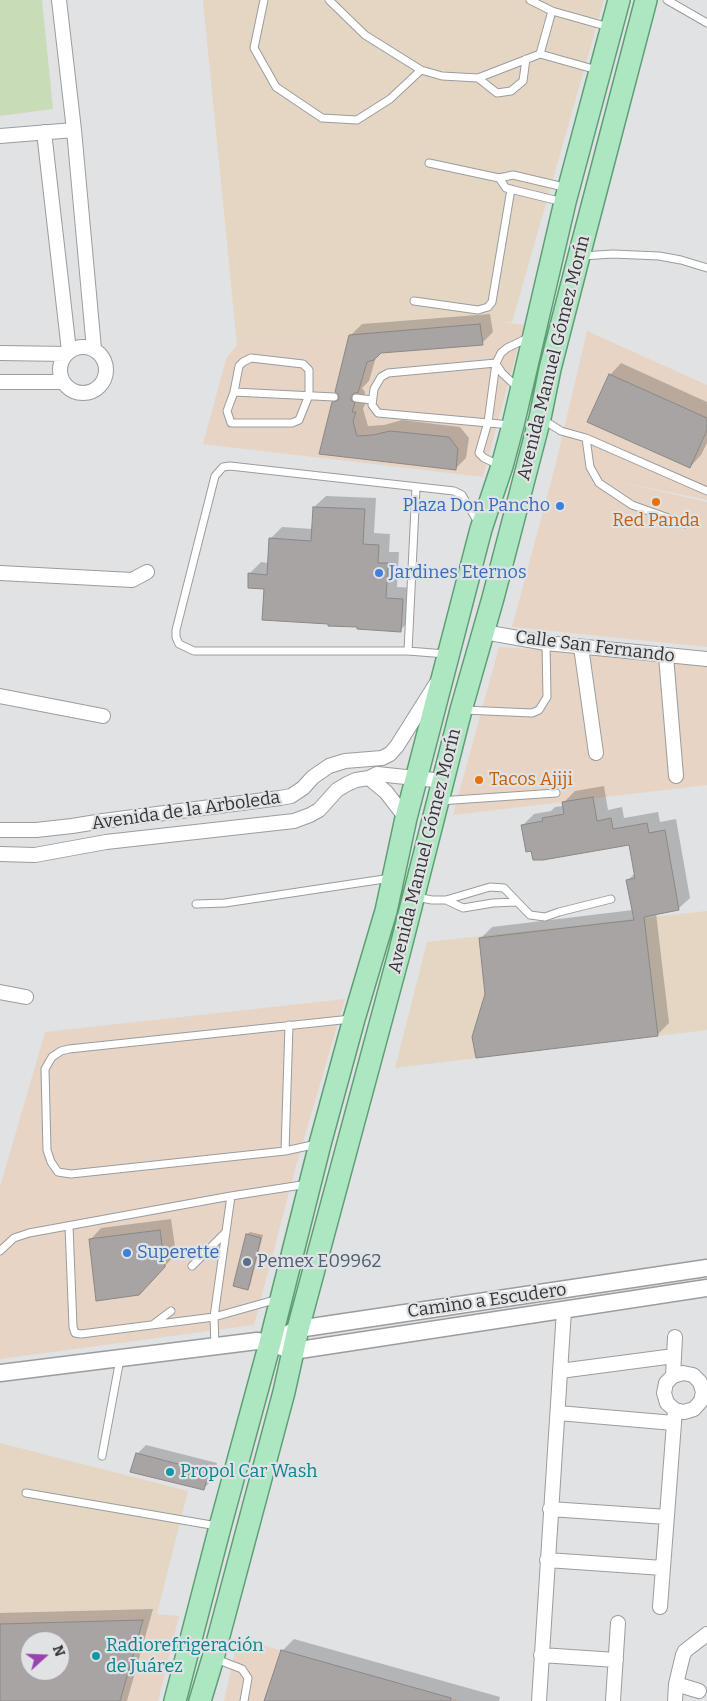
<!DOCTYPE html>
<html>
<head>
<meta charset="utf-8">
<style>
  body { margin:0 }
  #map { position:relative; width:707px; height:1701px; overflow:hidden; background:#e0e2e4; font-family:Bitter,serif }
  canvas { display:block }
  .north { position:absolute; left:20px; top:1631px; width:50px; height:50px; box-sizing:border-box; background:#e0e2e4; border:1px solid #9b9d9e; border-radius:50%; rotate:70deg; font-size:14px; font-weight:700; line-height:20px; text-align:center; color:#343536 }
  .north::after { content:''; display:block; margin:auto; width:18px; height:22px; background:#9843b0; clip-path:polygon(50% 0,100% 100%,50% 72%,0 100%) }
</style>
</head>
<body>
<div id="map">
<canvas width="707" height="1701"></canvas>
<div class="north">N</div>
</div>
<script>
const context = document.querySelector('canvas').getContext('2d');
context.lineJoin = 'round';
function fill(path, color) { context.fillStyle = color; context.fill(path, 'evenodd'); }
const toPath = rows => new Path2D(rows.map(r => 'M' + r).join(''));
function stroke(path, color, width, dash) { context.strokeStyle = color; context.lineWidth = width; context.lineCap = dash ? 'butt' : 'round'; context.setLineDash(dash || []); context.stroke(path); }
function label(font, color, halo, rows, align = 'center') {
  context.font = font + ' Bitter,serif'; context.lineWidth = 4.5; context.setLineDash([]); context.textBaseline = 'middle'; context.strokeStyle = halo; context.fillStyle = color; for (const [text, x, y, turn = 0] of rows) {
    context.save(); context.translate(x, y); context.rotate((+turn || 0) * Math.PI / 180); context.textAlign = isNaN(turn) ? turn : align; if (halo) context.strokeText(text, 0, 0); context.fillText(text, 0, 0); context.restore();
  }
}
fill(toPath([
  [501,322,524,325,483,477,203,444,226,359,237,345,351,333],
  [587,331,707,385,707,500,615,481,707,502,707,647,512,627,555,467],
  [499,647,573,652,707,666,707,785,453,815],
  [345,999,296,1166,254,1325,0,1359,0,1187,45,1032],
  [157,1614,179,1616,158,1701,0,1701,0,1617],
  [30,1641,60,1641,60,1671,30,1671],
  [238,1638,348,1670,462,1701,224,1701]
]), '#e7d4c4');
fill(toPath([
  [203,0,604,0,512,322,237,345],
  [707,911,707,1030,395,1068,427,942],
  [0,1443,188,1491,157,1614,0,1617]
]), '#e4d6c3');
fill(toPath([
  [0,0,42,0,53,109,0,116]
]), '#c9dcb8');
fill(toPath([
  [490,314,493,332,482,343,381,352,376,357,369,381,362,388,365,392,363,401,366,402,363,409,368,426,384,425,402,420,460,427,469,438,466,458,455,469,321,453,333,403,340,396,351,335,362,324],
  [621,363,707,402,707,443,701,455,690,467,610,375],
  [326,496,376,498,374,533,390,534,389,552,399,552,397,587,414,588,412,619,400,630,330,622,265,588,249,574,261,562,269,563,270,539,282,527,313,529,314,507],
  [604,786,608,810,622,807,624,818,658,812,660,822,676,819,690,898,678,909,656,913,669,1023,658,1034,477,1056,487,994,480,939,492,927,633,910,628,880,635,873,630,843,523,825,534,814,551,811,555,807,564,806,564,802,575,791],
  [171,1219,176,1254,150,1282,90,1240,101,1228],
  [250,1232,263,1235,250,1286,248,1288,235,1285,247,1234],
  [146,1445,217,1463,212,1480,203,1489,137,1454],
  [153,1609,127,1701,0,1701,0,1613],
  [30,1641,60,1641,60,1671,30,1671],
  [294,1639,500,1697,499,1701,266,1701,282,1651]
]), '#0003');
const building = toPath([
  [480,324,483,345,381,353,374,360,367,362,358,393,354,393,351,397,351,400,355,403,352,412,356,412,353,421,357,436,373,435,390,431,449,437,458,449,456,470,319,454,332,402,337,401,339,398,338,394,335,392,349,335,480,324],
  [609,374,707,418,707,430,690,468,587,422,609,374],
  [313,507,365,509,363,544,379,545,378,563,388,563,386,598,403,599,401,632,357,629,357,627,328,626,328,624,262,620,264,589,248,588,248,573,267,575,269,538,311,541,313,507],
  [593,797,597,821,611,818,613,829,647,823,649,833,665,830,679,910,644,917,658,1036,476,1058,472,1037,485,994,479,938,634,920,626,880,635,878,629,845,543,860,533,860,531,851,526,852,521,825,543,821,542,818,564,814,562,802,593,797],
  [160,1230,165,1267,139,1295,96,1301,89,1239,160,1230],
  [246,1234,261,1238,248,1290,233,1286,246,1234],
  [136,1453,209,1472,204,1490,130,1472,136,1453],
  [143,1620,120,1701,0,1701,0,1624,143,1620],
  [30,1641,60,1641,60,1671,30,1671,30,1641],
  [281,1650,451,1698,450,1701,264,1701,281,1650]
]);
fill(building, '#a7a4a3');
stroke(building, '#8a8887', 1);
const service = toPath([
  [264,0,254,48,276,87,322,118,357,120,390,99,421,70],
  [329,0,365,35,421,70,442,76,478,78,540,54,597,70],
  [530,0,552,11,609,27],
  [667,0,707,23],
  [540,54,552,11],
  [478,78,497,93,511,91,523,81,526,59],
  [429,163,499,178,513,175,568,188],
  [499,178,506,188,563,202],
  [582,256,613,254,659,256,681,260,707,268],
  [414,301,478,310,488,307,492,302,511,189],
  [251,358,303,364,309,370,309,395,299,420,292,423,231,423,227,411,234,392,239,366,243,362,251,358],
  [496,363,488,422,479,453,484,458,499,465],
  [496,364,502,373,519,389],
  [234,392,334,397],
  [356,398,372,400],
  [542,419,561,431,586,438,707,491],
  [511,425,378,413,372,405,374,389,381,377,388,373,496,363,501,353,507,348,530,337],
  [586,438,590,467,599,483,632,505,685,524],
  [408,651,416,487],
  [446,654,408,651,194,651,179,644,176,637,176,630,215,476,223,467,230,466,454,491,462,495,479,524],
  [464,710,532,713,539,710,547,697,546,643],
  [439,801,556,793],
  [416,897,432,900,446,900,490,887,504,888,530,915,545,917,559,912,611,899],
  [446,900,463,908,493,903,516,902],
  [196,904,225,903,391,878],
  [317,1144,285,1151,71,1174,58,1172,51,1162,47,1150,45,1069,52,1057,61,1051,69,1049,351,1019],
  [285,1151,289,1025],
  [69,1226,73,1327,75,1333,81,1334,214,1317,231,1196],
  [0,1251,14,1238,29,1233,231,1196,308,1184],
  [192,1266,226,1232],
  [155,1323,171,1311],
  [215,1347,214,1317,278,1299],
  [102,1456,120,1359],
  [26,1493,217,1526],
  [216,1659,242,1669,248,1678,244,1701]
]);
const minor = toPath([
  [59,0,74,130,94,349],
  [44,132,69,351],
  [0,136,74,130],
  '60 370a23 23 0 1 1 46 0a23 23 0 1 1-46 0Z',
  [0,353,66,354],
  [0,382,63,382],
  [0,573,132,580,147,572],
  [484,632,546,643,707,659],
  [581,647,596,753],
  [666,656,676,776],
  [0,696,103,716],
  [369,778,386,792,406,818],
  [0,830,36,830,72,826,103,821,280,798,291,796,303,788,313,777,329,766,345,761,382,758,390,754,397,746,436,684],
  [0,854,35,855,106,842,294,821,310,815,319,810,337,790,347,784,356,780,369,778,377,774,444,781],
  [0,992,26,997],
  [560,1371,674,1356],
  [673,1376,683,1373,693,1375,700,1382,703,1392,701,1401,694,1409,684,1412,675,1410,667,1403,664,1393,666,1383,673,1376,675,1337],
  [558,1413,674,1423],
  [550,1509,667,1517],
  [547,1560,663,1568],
  [660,1607,675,1410],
  [541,1655,616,1660],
  [676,1684,699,1691],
  [539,1701,564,1310],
  [613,1701,618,1623],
  [675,1701,676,1684,683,1655,685,1651,707,1634]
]);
const tertiary = toPath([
  [288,1334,298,1329,707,1268],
  [0,1373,257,1341,270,1343,293,1351,707,1288]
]);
const primary = toPath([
  [175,1701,220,1527,270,1343,320,1144,354,1019,386,911,406,818,433,714,481,529,502,466,513,425,565,202,619,0],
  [200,1701,213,1658,284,1392,298,1329,399,954,461,710,493,598,540,418,550,369,579,256,646,0]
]);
stroke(service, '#9a9c9e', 9);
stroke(minor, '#9a9c9e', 16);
stroke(tertiary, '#9a9c9e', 19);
stroke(primary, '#5e9e75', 24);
stroke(service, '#fff', 7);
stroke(minor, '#fff', 14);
stroke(tertiary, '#fff', 16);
stroke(primary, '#ace7c1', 21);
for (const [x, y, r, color] of [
  [656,502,5,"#e8710a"],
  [560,506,5,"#3f7fe0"],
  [379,573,5,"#3f7fe0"],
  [479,780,5,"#e8710a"],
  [127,1253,5,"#3f7fe0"],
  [247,1262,5,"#5c6f8a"],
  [170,1472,5,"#0f9aa8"],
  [96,1656,5,"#0f9aa8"]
]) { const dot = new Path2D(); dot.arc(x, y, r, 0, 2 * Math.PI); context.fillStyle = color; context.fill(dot); stroke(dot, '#e0e2e4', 2); }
label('18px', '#343536', '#e0e2e4', [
  ["Avenida Manuel Gómez Morín",554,358,-76],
  ["Calle San Fernando",595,647,7],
  ["Avenida de la Arboleda",186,811,-8],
  ["Avenida Manuel Gómez Morín",425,851,-76],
  ["Camino a Escudero",487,1301,-8]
]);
label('18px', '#366cbe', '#e0e2e4', [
  ["Plaza Don Pancho",550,506,"right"],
  ["Jardines Eternos",389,573],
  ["Superette",137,1253]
], 'left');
label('18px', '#c56008', '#e0e2e4', [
  ["Red Panda",656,521],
  ["Tacos Ajiji",489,780,"left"]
]);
label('18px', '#4e5e75', '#e0e2e4', [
  ["Pemex E09962",257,1262]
], 'left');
label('18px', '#0d838f', '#e0e2e4', [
  ["Propol Car Wash",180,1472],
  ["Radiorefrigeración",106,1646],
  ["de Juárez",106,1667]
], 'left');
</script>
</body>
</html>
